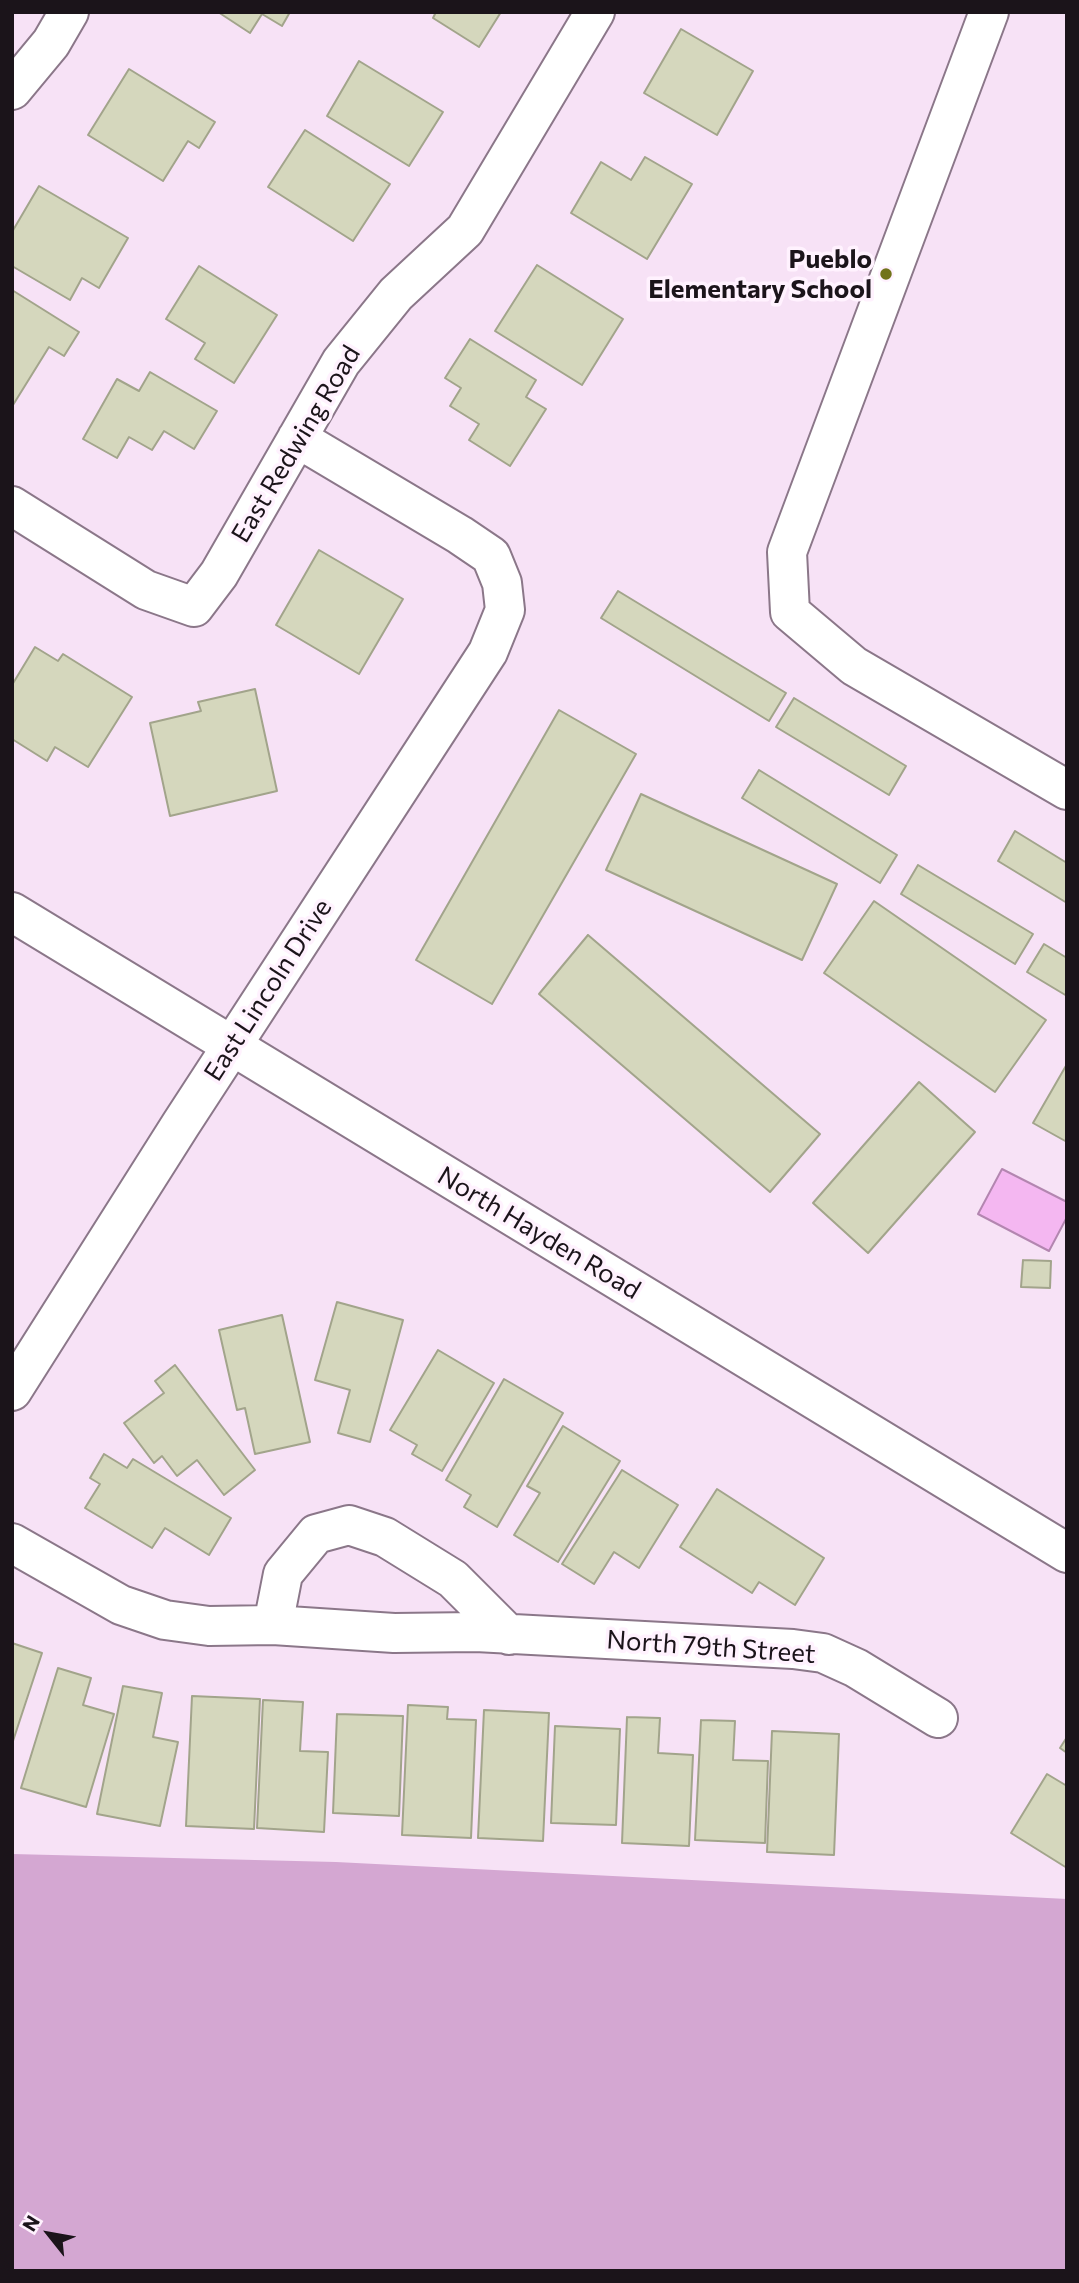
<!DOCTYPE html>
<html>
<head>
<meta charset="utf-8">
<style>
  body { margin:0 }
  #map { position:relative; width:1079px; height:2283px; overflow:hidden; background:#f7e2f6; font-family:Commissioner,sans-serif }
  canvas { display:block }
  .frame { position:absolute; inset:0; border:14px solid #1b141a; pointer-events:none }
  .north { position:absolute; left:14px; top:2199px; width:70px; height:70px; -webkit-text-stroke:5px #fff2fe; paint-order:stroke; rotate:301deg; font-size:19px; font-weight:700; line-height:28px; text-align:center; color:#1b141a }
  .north::after { content:''; display:block; margin:auto; width:24px; height:32px; background:#1b141a; clip-path:polygon(50% 0,100% 100%,50% 72%,0 100%) }
</style>
</head>
<body>
<div id="map">
<canvas width="1079" height="2283"></canvas>
<div class="frame"></div>
<div class="north">N</div>
</div>
<script>
const context = document.querySelector('canvas').getContext('2d');
context.lineJoin = 'round';
function fill(path, color) { context.fillStyle = color; context.fill(path, 'evenodd'); }
const toPath = rows => new Path2D(rows.map(r => 'M' + r).join(''));
function stroke(path, color, width, dash) { context.strokeStyle = color; context.lineWidth = width; context.lineCap = dash ? 'butt' : 'round'; context.setLineDash(dash || []); context.stroke(path); }
function label(font, color, halo, rows, align = 'center') {
  context.font = font + ' Commissioner,sans-serif'; context.lineWidth = 7; context.setLineDash([]); context.textBaseline = 'middle'; context.strokeStyle = halo; context.fillStyle = color; for (const [text, x, y, turn = 0] of rows) {
    context.save(); context.translate(x, y); context.rotate((+turn || 0) * Math.PI / 180); context.textAlign = isNaN(turn) ? turn : align; if (halo) context.strokeText(text, 0, 0); context.fillText(text, 0, 0); context.restore();
  }
}
fill(toPath([
  [12,1854,336,1862,1067,1899,1067,2271,12,2271]
]), '#d4a7d2');
const water = toPath([
  [1002,1169,1067,1202,1067,1217,1049,1251,978,1214,1002,1169]
]);
fill(water, '#f4b7f1');
stroke(water, '#b386b0', 2);
const building = toPath([
  [218,12,290,12,282,26,262,14,250,33,218,12],
  [436,12,501,12,479,47,433,18,436,12],
  [681,29,753,71,717,135,644,93,681,29],
  [359,61,443,112,409,166,327,116,359,61],
  [129,69,215,122,199,148,188,141,163,181,88,135,129,69],
  [305,130,390,184,353,241,268,187,305,130],
  [645,157,692,184,647,259,571,213,601,162,631,180,645,157],
  [39,186,128,238,99,288,82,278,70,300,12,266,12,232,39,186],
  [537,265,623,319,582,385,495,331,537,265],
  [199,266,277,315,234,383,195,359,205,343,166,319,199,266],
  [12,290,79,332,64,356,49,347,13,405,12,290],
  [470,339,536,380,526,397,546,409,510,466,469,440,479,424,450,406,461,388,445,378,470,339],
  [150,372,217,411,194,449,164,431,152,450,129,437,117,458,83,439,117,379,139,391,150,372],
  [319,550,403,599,359,674,276,625,319,550],
  [618,591,786,693,769,721,601,618,618,591],
  [35,647,58,661,63,654,132,697,88,767,55,747,47,761,12,739,12,685,35,647],
  [255,689,277,791,170,816,150,723,201,711,198,702,255,689],
  [794,698,906,766,889,795,776,727,794,698],
  [559,710,636,754,492,1004,416,960,559,710],
  [759,770,897,855,880,883,742,798,759,770],
  [641,794,837,884,802,960,606,870,641,794],
  [1015,831,1067,863,1067,903,998,861,1015,831],
  [918,865,1033,934,1015,964,901,894,918,865],
  [874,901,1046,1020,995,1092,824,973,874,901],
  [588,935,820,1134,770,1192,539,994,588,935],
  [1044,944,1067,958,1067,996,1027,972,1044,944],
  [1067,1064,1067,1142,1033,1123,1067,1064],
  [919,1082,975,1132,868,1253,813,1203,919,1082],
  [1023,1260,1051,1261,1050,1288,1021,1287,1023,1260],
  [337,1302,403,1320,370,1442,338,1433,350,1390,315,1380,337,1302],
  [282,1315,310,1442,255,1454,245,1408,237,1410,219,1330,282,1315],
  [438,1350,494,1383,442,1471,412,1454,417,1445,390,1430,438,1350],
  [175,1365,255,1470,224,1495,197,1460,177,1476,162,1456,154,1463,124,1423,164,1393,155,1381,175,1365],
  [504,1379,563,1413,497,1527,464,1507,471,1495,446,1480,504,1379],
  [563,1426,620,1461,558,1562,514,1535,540,1493,527,1486,563,1426],
  [104,1454,127,1468,133,1459,231,1518,209,1555,165,1528,152,1548,85,1508,100,1484,90,1478,104,1454],
  [622,1470,678,1505,639,1568,614,1552,594,1584,562,1564,622,1470],
  [717,1489,824,1558,795,1605,759,1582,752,1593,680,1547,717,1489],
  [12,1643,42,1653,12,1744,12,1643],
  [58,1668,91,1678,83,1705,114,1714,86,1807,21,1788,58,1668],
  [123,1686,162,1693,153,1737,178,1742,160,1826,97,1814,123,1686],
  [192,1696,260,1699,254,1829,186,1826,192,1696],
  [263,1700,303,1702,300,1751,328,1752,324,1832,257,1828,263,1700],
  [408,1705,448,1707,447,1719,476,1720,471,1838,402,1835,408,1705],
  [484,1710,549,1713,543,1841,478,1838,484,1710],
  [337,1714,403,1716,399,1816,333,1813,337,1714],
  [627,1717,660,1718,658,1753,693,1755,689,1846,622,1843,627,1717],
  [701,1720,735,1721,733,1760,768,1761,765,1843,695,1840,701,1720],
  [555,1726,620,1729,616,1825,551,1823,555,1726],
  [772,1731,839,1734,834,1855,767,1852,772,1731],
  [1067,1737,1067,1753,1060,1748,1067,1737],
  [1047,1774,1067,1786,1067,1868,1011,1833,1047,1774]
]);
fill(building, '#d5d7bd');
stroke(building, '#a2a48b', 2);
const minor = toPath([
  [989,12,787,552,790,612,854,666,1067,790],
  [12,90,51,43,69,12],
  [12,506,146,590,194,607,219,574,341,362,396,294,465,230,595,12],
  [12,1391,181,1124,488,652,505,610,502,583,491,556,460,535,297,438],
  [12,1543,121,1605,165,1620,209,1626,273,1625,394,1633,476,1632,793,1649,823,1653,856,1668,938,1718],
  [273,1625,283,1574,316,1534,349,1525,385,1537,453,1579,509,1635]
]);
const major = toPath([
  [12,912,1067,1553]
]);
stroke(minor, '#8b7789', 42);
stroke(major, '#8b7789', 42);
stroke(minor, '#fff', 38);
stroke(major, '#fff', 38);
for (const [x, y, r, color] of [
  [886,274,7,"#71731a"]
]) { const dot = new Path2D(); dot.arc(x, y, r, 0, 2 * Math.PI); context.fillStyle = color; context.fill(dot); stroke(dot, '#fff2fe', 2.5); }
label('bold 26px', '#1b141a', '#fff2fe', [
  ["Pueblo",872,259],
  ["Elementary School",872,289]
], 'right');
label('26px', '#1b141a', '#fff2fe', [
  ["East Redwing Road",296,444,-59],
  ["East Lincoln Drive",268,990,-57],
  ["North Hayden Road",539,1233,31],
  ["North 79th Street",711,1647,4]
]);
</script>
</body>
</html>
